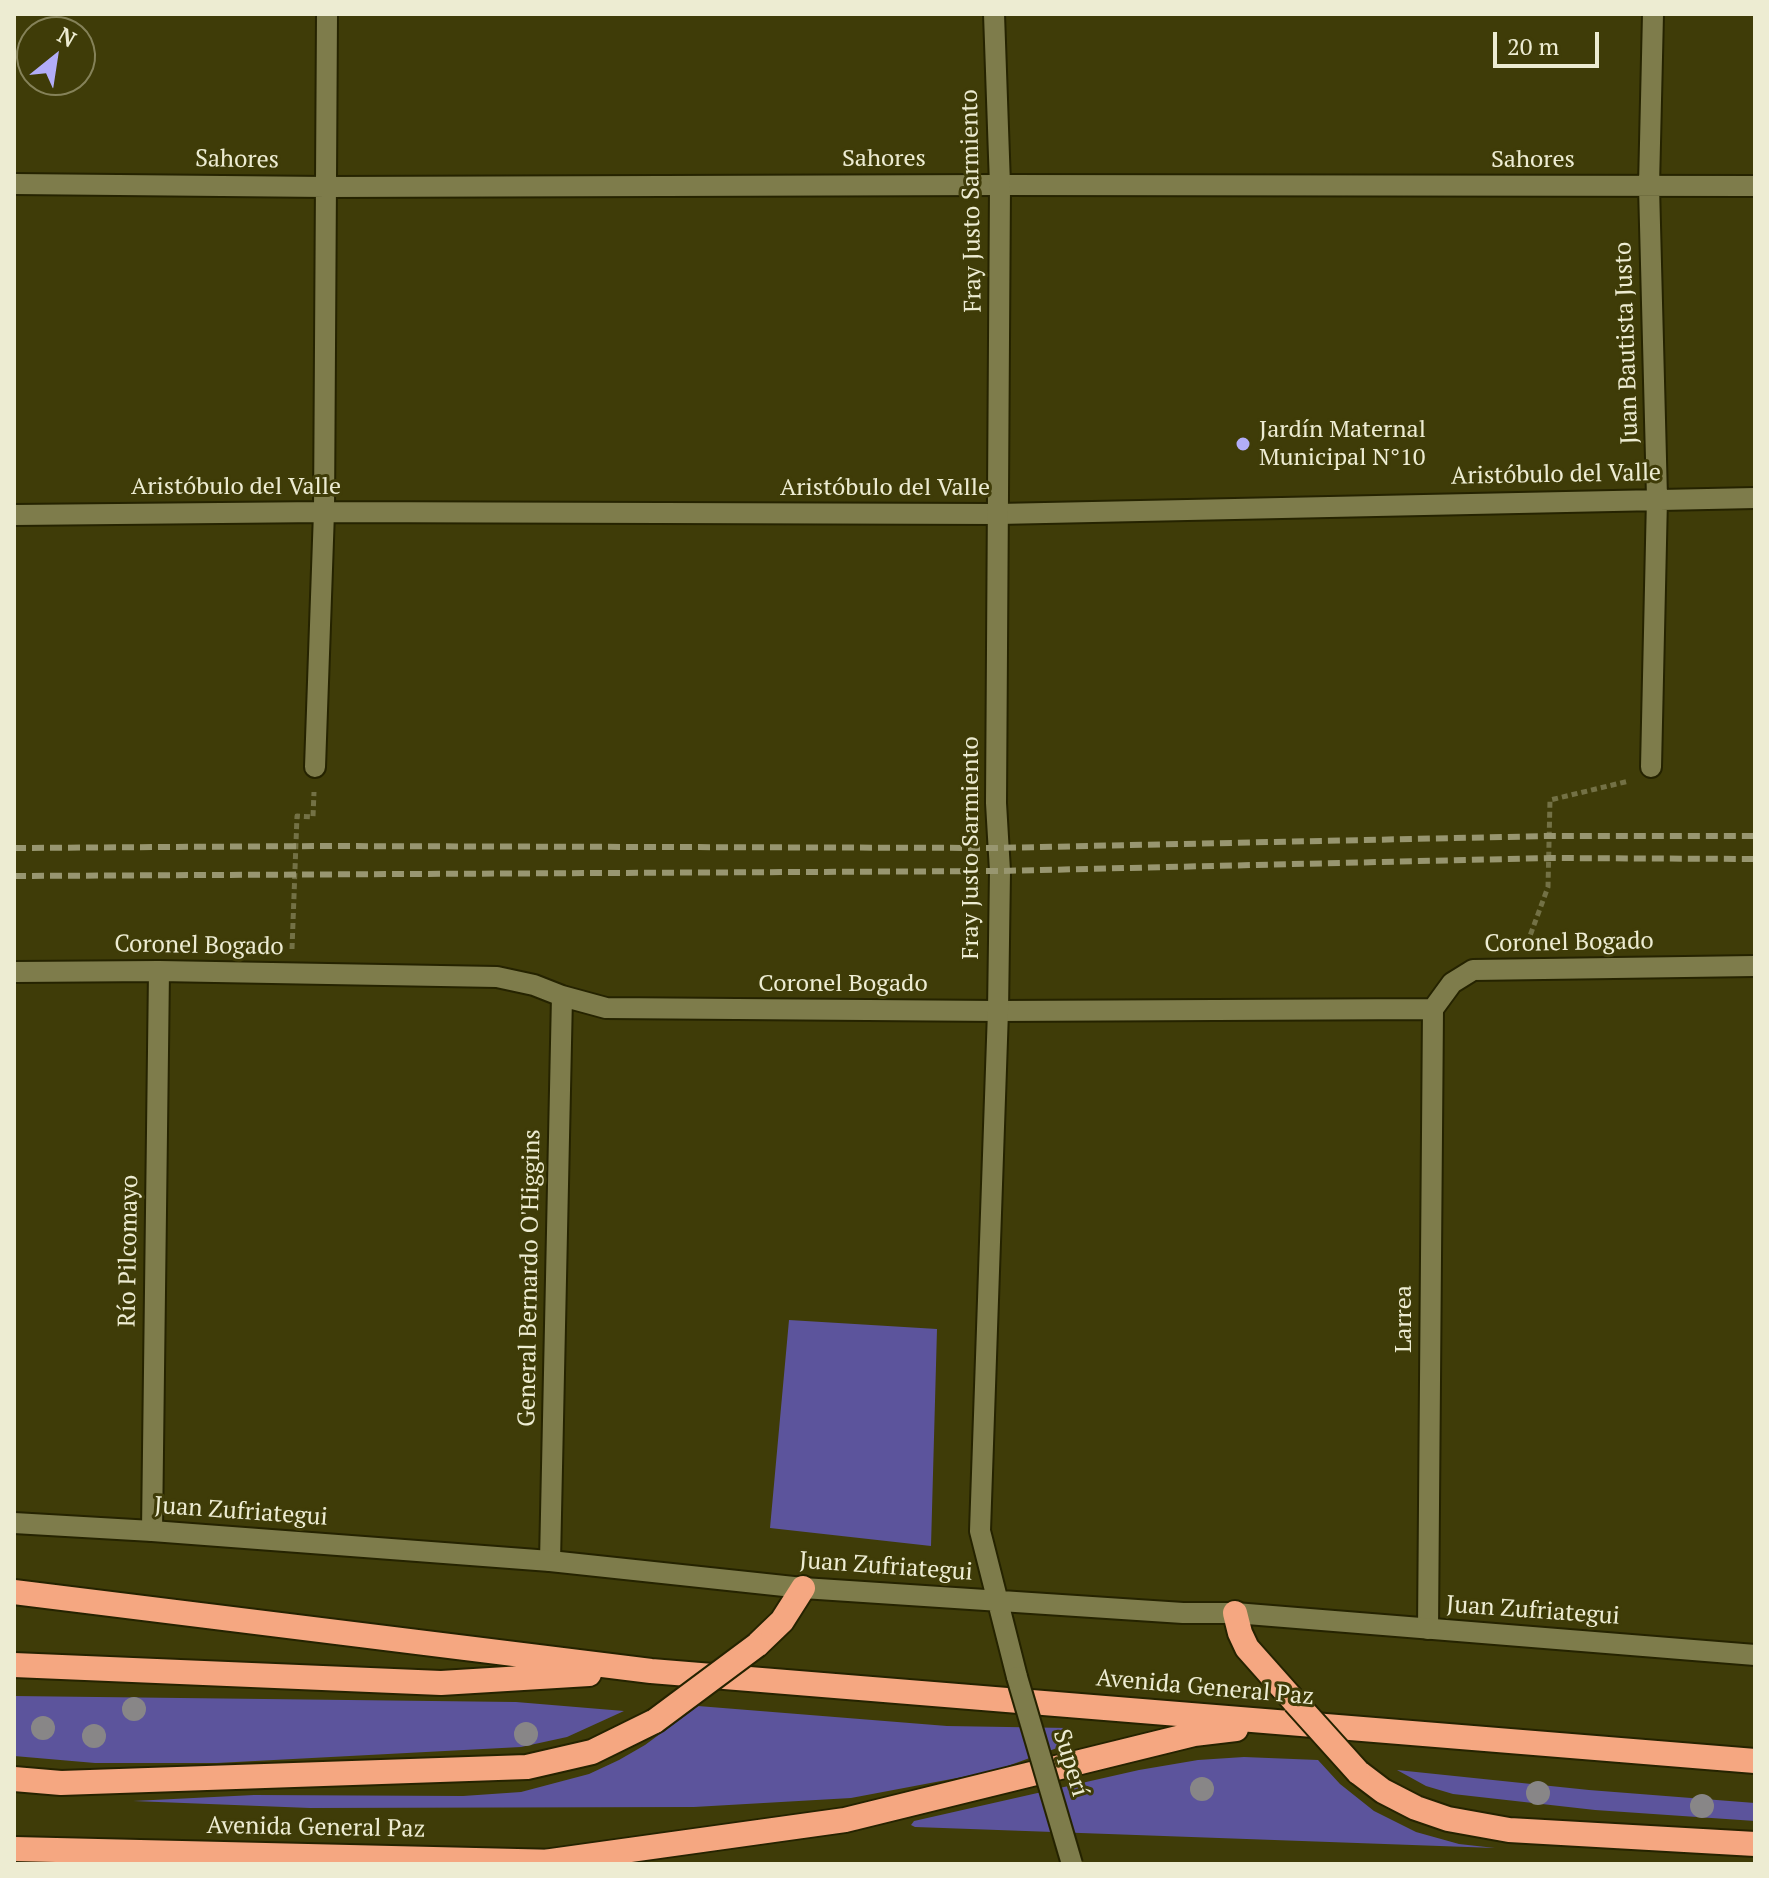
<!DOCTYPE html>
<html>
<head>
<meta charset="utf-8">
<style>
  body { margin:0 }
  #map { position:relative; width:1769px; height:1878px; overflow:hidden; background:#3f3c08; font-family:"PT Serif",serif }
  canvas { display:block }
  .frame { position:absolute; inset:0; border:16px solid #edecd2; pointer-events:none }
  .north { position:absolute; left:16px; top:16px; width:80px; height:80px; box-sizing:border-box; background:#3f3c08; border:2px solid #858259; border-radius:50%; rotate:30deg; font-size:22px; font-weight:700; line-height:32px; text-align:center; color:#edecd2 }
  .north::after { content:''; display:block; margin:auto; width:28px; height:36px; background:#b2adf9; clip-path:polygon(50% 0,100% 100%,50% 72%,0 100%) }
  .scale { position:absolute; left:1493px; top:32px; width:106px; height:36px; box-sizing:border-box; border:4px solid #edecd2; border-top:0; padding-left:10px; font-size:24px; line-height:28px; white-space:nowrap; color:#edecd2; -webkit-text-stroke:6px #3f3c08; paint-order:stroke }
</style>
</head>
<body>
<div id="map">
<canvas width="1769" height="1878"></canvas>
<div class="frame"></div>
<div class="north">N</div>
<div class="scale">20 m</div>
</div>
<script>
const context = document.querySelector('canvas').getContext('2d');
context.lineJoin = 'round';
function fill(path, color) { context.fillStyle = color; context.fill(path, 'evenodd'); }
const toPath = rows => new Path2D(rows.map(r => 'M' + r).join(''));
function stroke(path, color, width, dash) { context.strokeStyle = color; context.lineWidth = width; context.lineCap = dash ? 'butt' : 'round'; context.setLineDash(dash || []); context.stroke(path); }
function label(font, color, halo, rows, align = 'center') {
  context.font = font + ' "PT Serif",serif'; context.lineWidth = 6; context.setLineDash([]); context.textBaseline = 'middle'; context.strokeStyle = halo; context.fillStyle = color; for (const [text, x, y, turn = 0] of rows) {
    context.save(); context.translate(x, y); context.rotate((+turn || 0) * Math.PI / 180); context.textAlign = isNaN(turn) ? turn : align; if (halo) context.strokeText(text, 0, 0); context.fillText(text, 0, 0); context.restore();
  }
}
fill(toPath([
  [789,1320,937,1329,931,1546,770,1528],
  [14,1696,516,1702,624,1711,567,1737,521,1747,217,1763,95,1763,14,1756],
  [698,1706,947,1726,1068,1728,1071,1732,1072,1739,1068,1744,994,1771,851,1798,694,1807,310,1808,133,1801,254,1795,463,1796,521,1792,589,1774,619,1760,645,1745],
  [1244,1757,1318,1760,1340,1784,1374,1811,1416,1832,1459,1844,1495,1848,915,1827,911,1825,914,1821,1139,1770,1198,1760],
  [1397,1770,1589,1790,1755,1803,1755,1821,1595,1810,1453,1794,1426,1786]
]), '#5c549c');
const minor = toPath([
  [14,184,326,187,1000,185,1755,186],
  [14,515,324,512,998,514,1755,498],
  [315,767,324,512,327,14],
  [1651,767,1657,498,1649,186,1653,14],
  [14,972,159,971,497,977,534,985,562,996,606,1008,998,1011,1433,1009],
  [1433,1009,1452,983,1473,970,1755,966],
  [152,1531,159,971],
  [550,1561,562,996],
  [1428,1629,1433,1009]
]);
const tertiary = toPath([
  [994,14,1000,185,996,803,1000,871,998,1011,980,1531,1017,1677],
  [14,1523,152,1531,550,1561,803,1588,1183,1613,1235,1613,1755,1655]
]);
const motorway = toPath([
  [14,1592,651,1671,1755,1761],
  [1235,1613,1240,1633,1247,1648,1295,1702],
  [757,1645,782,1621,803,1588],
  [14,1665,441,1683,589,1674],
  [1358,1772,1383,1791,1416,1808,1448,1819,1509,1830,1755,1844],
  [14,1779,61,1783,527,1767,592,1752,655,1721],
  [14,1849,559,1862],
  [544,1862,845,1820,1194,1734,1236,1729]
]);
stroke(minor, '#252300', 24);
stroke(tertiary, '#252300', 24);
stroke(motorway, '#252300', 28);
stroke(toPath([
  [1527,944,1548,887,1550,800,1629,781],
  [292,949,297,816,313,817,314,792]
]), '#737145', 5, [6, 4]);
stroke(minor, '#7e7c4b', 20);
stroke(tertiary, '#7e7c4b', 20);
stroke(motorway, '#f5a781', 24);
stroke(toPath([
  [14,848,322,846,996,848,1549,836,1755,836],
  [14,876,1000,871,1550,858,1755,859]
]), '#989670', 6, [12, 6]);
const tertiaryBridge = toPath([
  [1017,1677,1072,1864]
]);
const motorwayBridge = toPath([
  [1295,1702,1358,1772],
  [655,1721,757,1645]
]);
stroke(tertiaryBridge, '#252300', 24, []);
stroke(motorwayBridge, '#252300', 28, []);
stroke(tertiaryBridge, '#7e7c4b', 20);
stroke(motorwayBridge, '#f5a781', 24);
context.fillStyle = '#888687';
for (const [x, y] of [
  [134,1709],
  [43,1728],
  [526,1734],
  [94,1736],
  [1202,1789],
  [1538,1793],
  [1702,1806]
]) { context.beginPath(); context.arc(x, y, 12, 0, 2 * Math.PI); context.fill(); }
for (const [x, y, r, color] of [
  [1243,444,8,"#b2adf9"]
]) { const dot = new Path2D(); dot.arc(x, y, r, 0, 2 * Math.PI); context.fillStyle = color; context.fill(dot); stroke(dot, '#3f3c08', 3); }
label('24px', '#edecd2', '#3f3c08', [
  ["Sahores",884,159],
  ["Sahores",237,160,1],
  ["Sahores",1533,160],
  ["Fray Justo Sarmiento",972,201,-91],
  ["Juan Bautista Justo",1627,343,-92],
  ["Aristóbulo del Valle",1556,475,-1],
  ["Aristóbulo del Valle",236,487],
  ["Aristóbulo del Valle",885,488],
  ["Fray Justo Sarmiento",971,848,-90],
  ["Coronel Bogado",1569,943,-1],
  ["Coronel Bogado",199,946,1],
  ["Coronel Bogado",843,984],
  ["Río Pilcomayo",129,1251,-89],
  ["General Bernardo O'Higgins",530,1278,-89],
  ["Larrea",1404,1319,-90],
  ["Juan Zufriategui",241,1512,4],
  ["Juan Zufriategui",886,1567,4],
  ["Juan Zufriategui",1533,1611,4],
  ["Avenida General Paz",1205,1688,5],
  ["Superí",1070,1763,73],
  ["Avenida General Paz",316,1828,1]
]);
label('24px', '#edecd2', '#3f3c08', [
  ["Jardín Maternal",1259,430],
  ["Municipal N°10",1259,458]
], 'left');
</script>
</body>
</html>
